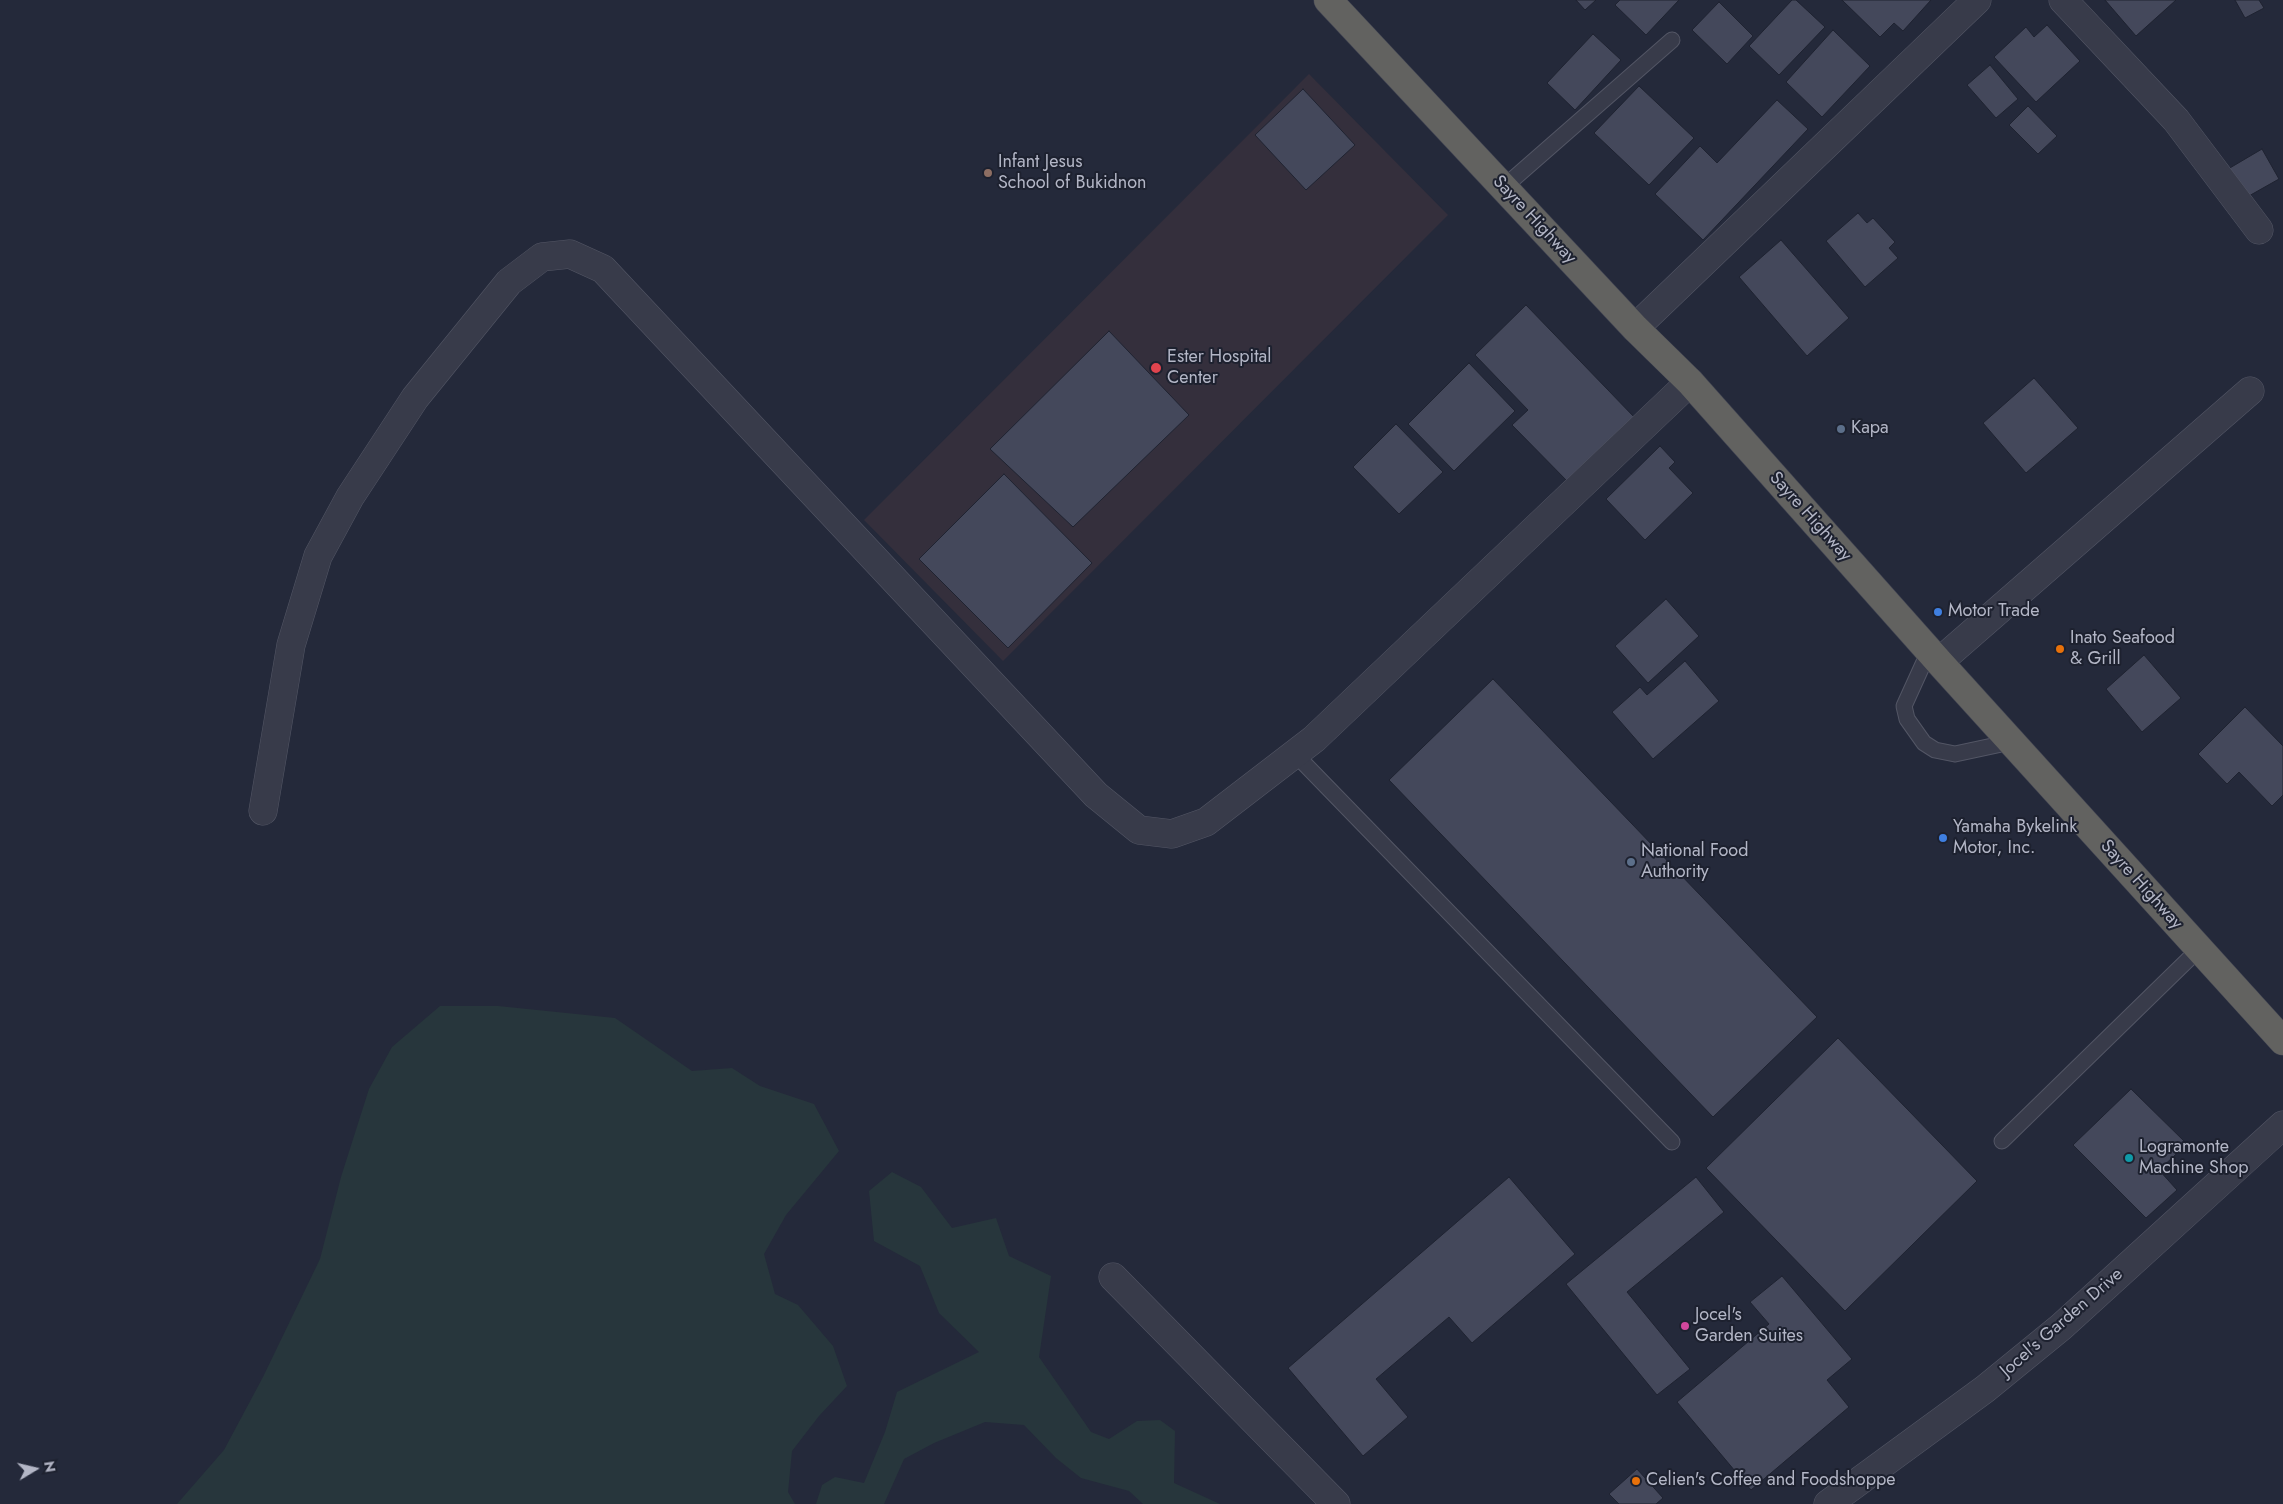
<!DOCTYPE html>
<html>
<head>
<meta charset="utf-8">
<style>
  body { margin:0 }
  #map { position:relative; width:2283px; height:1504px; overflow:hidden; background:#24293a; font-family:Jost,sans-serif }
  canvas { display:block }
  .north { position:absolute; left:10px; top:1444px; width:50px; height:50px; -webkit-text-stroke:4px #1d212f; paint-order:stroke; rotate:81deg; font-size:14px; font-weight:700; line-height:20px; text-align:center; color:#b3b6c6 }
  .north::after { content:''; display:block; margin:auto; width:18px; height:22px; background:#b3b6c6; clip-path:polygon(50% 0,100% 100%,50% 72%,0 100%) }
</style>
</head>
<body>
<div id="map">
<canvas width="2283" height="1504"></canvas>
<div class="north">N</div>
</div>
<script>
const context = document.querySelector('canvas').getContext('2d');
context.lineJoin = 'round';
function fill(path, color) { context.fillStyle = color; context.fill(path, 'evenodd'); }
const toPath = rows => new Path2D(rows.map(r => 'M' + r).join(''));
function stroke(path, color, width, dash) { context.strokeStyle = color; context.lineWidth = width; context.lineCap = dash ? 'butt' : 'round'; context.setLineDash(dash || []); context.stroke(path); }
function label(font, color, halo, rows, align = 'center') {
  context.font = font + ' Jost,sans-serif'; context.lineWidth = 4; context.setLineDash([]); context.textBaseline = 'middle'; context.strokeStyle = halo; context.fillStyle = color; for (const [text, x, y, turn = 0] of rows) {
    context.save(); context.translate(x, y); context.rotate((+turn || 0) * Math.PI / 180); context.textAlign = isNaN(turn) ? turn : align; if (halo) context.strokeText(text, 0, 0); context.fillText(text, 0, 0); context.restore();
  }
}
fill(toPath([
  [1309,74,1448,215,1003,661,864,520]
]), '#342f3c');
fill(toPath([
  [440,1006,498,1006,615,1018,692,1071,732,1068,760,1086,814,1104,839,1151,786,1215,764,1254,775,1294,798,1305,833,1346,847,1386,819,1416,792,1451,788,1492,795,1504,177,1504,224,1450,263,1377,320,1259,341,1177,369,1089,392,1047],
  [892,1172,921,1187,952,1228,996,1218,1009,1256,1051,1276,1039,1357,1091,1432,1109,1439,1137,1421,1160,1420,1175,1431,1174,1483,1220,1504,1143,1504,1129,1491,1081,1478,1056,1458,1024,1425,985,1422,934,1443,904,1459,884,1504,816,1504,822,1485,835,1477,864,1483,885,1432,897,1392,979,1352,939,1313,920,1266,874,1241,869,1191]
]), '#27363c');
const building = toPath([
  [1576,0,1596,0,1585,10,1576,0],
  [1620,0,1679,0,1646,35,1615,5,1620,0],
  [1792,0,1796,0,1825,27,1779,75,1749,46,1792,0],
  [1842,0,1931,0,1903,31,1894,23,1880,37,1842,0],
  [2105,0,2176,0,2136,36,2105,0],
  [2235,0,2259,0,2264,8,2245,18,2235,0],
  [1719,2,1753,36,1727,64,1692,30,1719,2],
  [2047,25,2080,61,2036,102,1994,57,2026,27,2034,37,2047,25],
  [1833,30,1870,66,1822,117,1786,82,1833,30],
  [1593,34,1621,60,1575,110,1547,83,1593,34],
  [1990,65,2018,99,1996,118,1967,85,1990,65],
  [1639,86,1694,138,1649,185,1594,133,1639,86],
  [1303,89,1355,145,1306,190,1255,135,1303,89],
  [1777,100,1808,129,1703,240,1655,194,1700,146,1717,163,1777,100],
  [2028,106,2057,136,2038,154,2009,125,2028,106],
  [2262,149,2279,179,2240,201,2223,172,2262,149],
  [1858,213,1867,223,1873,218,1895,242,1889,248,1898,258,1865,287,1826,241,1858,213],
  [1781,240,1849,318,1807,356,1739,277,1781,240],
  [1526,305,1635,418,1569,483,1512,425,1528,410,1475,355,1526,305],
  [1109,331,1189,415,1073,527,990,449,1109,331],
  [1469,363,1515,411,1454,471,1408,424,1469,363],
  [2034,378,2078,428,2026,473,1983,423,2034,378],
  [1396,424,1443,472,1399,514,1353,467,1396,424],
  [1660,446,1675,462,1669,468,1693,493,1645,540,1606,499,1660,446],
  [1004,474,1092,563,1008,648,919,559,1004,474],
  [1666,599,1699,636,1648,683,1615,646,1666,599],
  [2144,655,2181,698,2142,732,2106,689,2144,655],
  [1685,661,1719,701,1653,759,1612,712,1640,687,1647,695,1685,661],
  [1493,679,1817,1017,1713,1117,1389,780,1493,679],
  [2245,707,2283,746,2283,795,2272,806,2239,772,2227,784,2198,754,2245,707],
  [1838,1038,1977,1181,1845,1311,1706,1168,1838,1038],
  [2131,1089,2187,1144,2159,1170,2177,1190,2146,1218,2073,1145,2131,1089],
  [1509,1177,1575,1254,1472,1343,1449,1317,1376,1379,1408,1417,1363,1456,1288,1368,1509,1177],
  [1696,1177,1724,1212,1627,1292,1690,1369,1657,1395,1566,1284,1696,1177],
  [1782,1276,1852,1359,1827,1380,1849,1407,1751,1490,1677,1402,1769,1324,1750,1302,1782,1276],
  [1637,1469,1663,1498,1656,1504,1619,1504,1609,1494,1637,1469]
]);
fill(building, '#44485b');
stroke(building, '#1f2331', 1);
const service = toPath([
  [1504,187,1672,40],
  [1929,651,1904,706,1907,719,1924,743,1935,750,1955,754,2011,742],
  [1295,754,1672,1142],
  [2002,1141,2199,949]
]);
const minor = toPath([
  [2063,0,2176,120,2259,230],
  [1635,328,1977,0],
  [1939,662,2250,391],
  [263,811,291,645,318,556,350,497,415,398,509,282,542,257,570,254,603,269,1096,795,1139,830,1172,834,1206,822,1314,739,1690,382],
  [1113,1277,1336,1504],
  [1828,1504,1985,1389,2061,1327,2283,1125]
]);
const trunk = toPath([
  [1328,0,1635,328,1690,382,1939,662,2283,1041]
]);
stroke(service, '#535665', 17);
stroke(minor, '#535665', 29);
stroke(trunk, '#404352', 29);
stroke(service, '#383b4a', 15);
stroke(minor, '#383b4a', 28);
stroke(trunk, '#626260', 28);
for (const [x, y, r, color] of [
  [988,173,5,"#8d6e63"],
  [1156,368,6,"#e0444e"],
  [1841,429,5,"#5c6f8a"],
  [1938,612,5,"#3f7fe0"],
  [2060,649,5,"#e8710a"],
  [1943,838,5,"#3f7fe0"],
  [1631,862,5,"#5c6f8a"],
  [2129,1158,5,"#0f9aa8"],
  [1685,1326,5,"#d1479c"],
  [1636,1481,5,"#e8710a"]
]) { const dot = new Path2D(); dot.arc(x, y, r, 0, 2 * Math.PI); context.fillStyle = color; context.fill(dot); stroke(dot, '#1d212f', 2); }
label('18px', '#b3b6c6', '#1d212f', [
  ["Infant Jesus",998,163],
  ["School of Bukidnon",998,184],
  ["Ester Hospital",1167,358],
  ["Center",1167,379],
  ["Kapa",1851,429],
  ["Motor Trade",1948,612],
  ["Inato Seafood",2070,639],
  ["& Grill",2070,660],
  ["Yamaha Bykelink",1953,828],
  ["Motor, Inc.",1953,849],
  ["National Food",1641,852],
  ["Authority",1641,873],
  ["Logramonte",2139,1148],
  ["Machine Shop",2139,1169],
  ["Jocel's",1695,1316],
  ["Garden Suites",1695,1337],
  ["Celien's Coffee and Foodshoppe",1646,1481]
], 'left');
label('18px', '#b3b6c6', '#1d212f', [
  ["Sayre Highway",1534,220,47],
  ["Sayre Highway",1810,517,48],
  ["Sayre Highway",2141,885,48],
  ["Jocel's Garden Drive",2062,1323,-41]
]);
</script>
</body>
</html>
